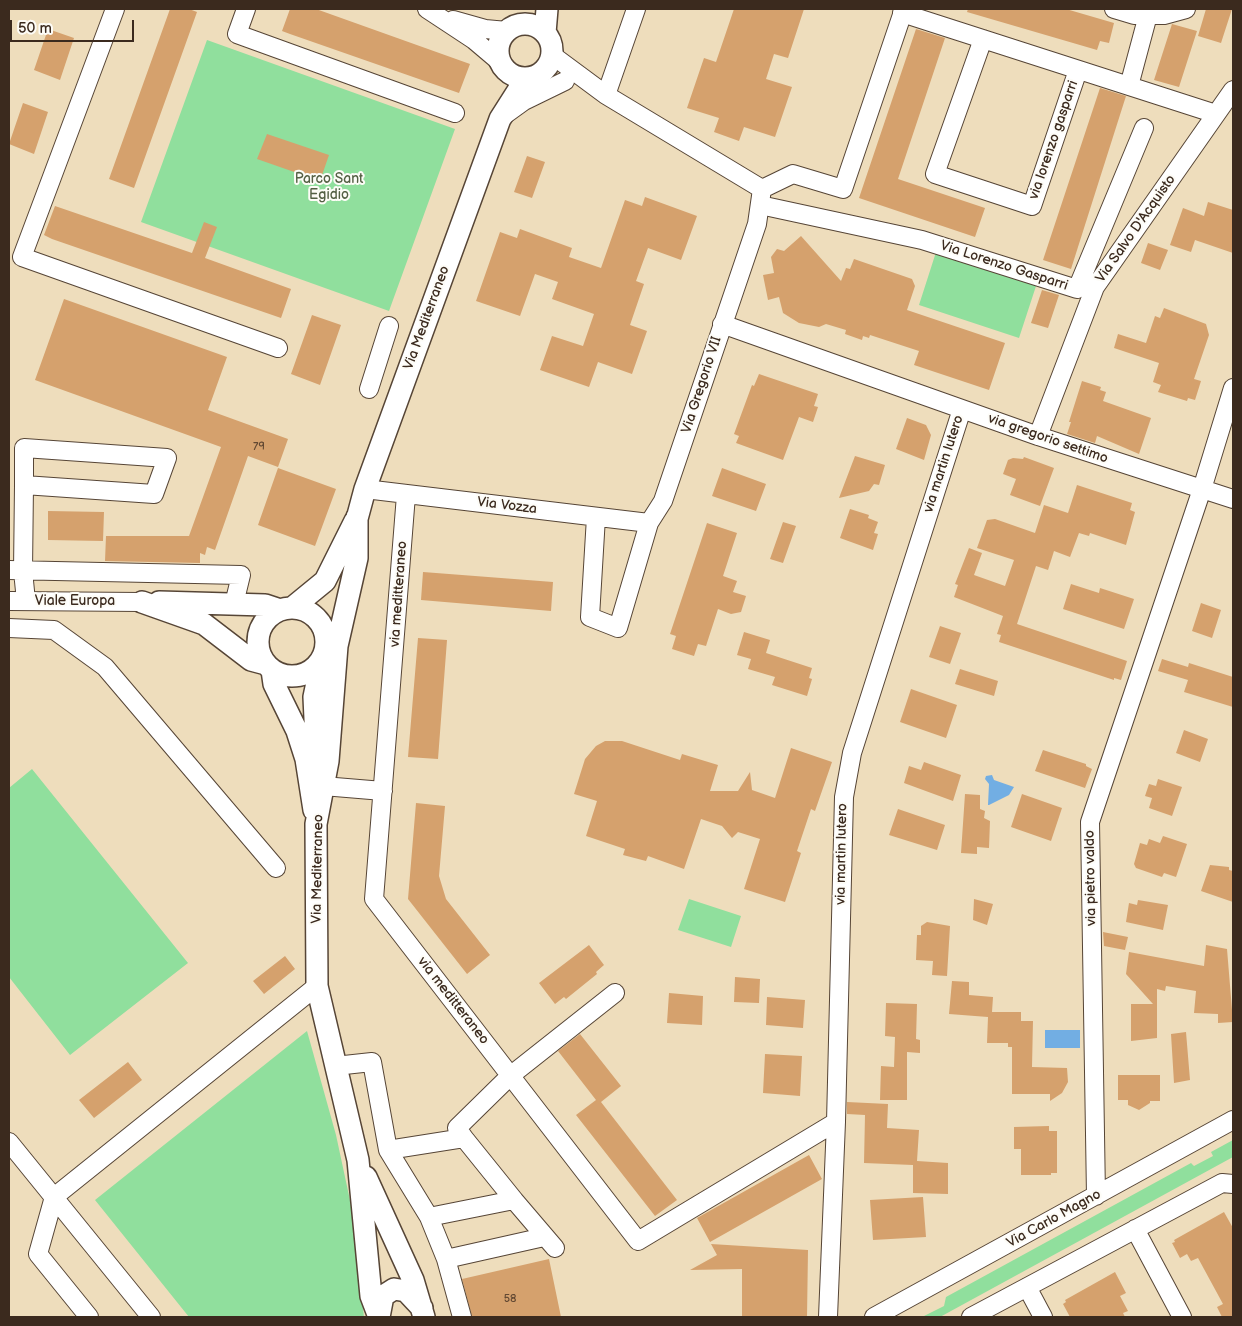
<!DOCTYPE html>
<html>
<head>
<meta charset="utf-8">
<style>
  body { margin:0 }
  #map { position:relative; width:1242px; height:1326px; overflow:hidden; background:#eeddbc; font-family:"Balsamiq Sans",sans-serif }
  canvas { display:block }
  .frame { position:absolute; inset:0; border:10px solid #3b2a1e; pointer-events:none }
  .scale { position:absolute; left:10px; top:20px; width:124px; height:22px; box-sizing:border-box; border:2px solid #3b2a1e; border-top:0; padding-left:6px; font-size:15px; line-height:18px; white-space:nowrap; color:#3b2a1e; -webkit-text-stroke:4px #fdfcf7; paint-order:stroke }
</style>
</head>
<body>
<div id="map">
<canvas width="1242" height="1326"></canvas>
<div class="frame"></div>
<div class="scale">50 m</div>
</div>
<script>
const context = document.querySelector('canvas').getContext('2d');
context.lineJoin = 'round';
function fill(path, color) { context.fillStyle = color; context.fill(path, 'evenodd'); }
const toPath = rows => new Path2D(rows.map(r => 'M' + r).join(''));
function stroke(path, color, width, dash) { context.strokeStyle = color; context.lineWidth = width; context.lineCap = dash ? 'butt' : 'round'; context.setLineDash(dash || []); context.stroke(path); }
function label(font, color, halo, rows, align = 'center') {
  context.font = font + ' "Balsamiq Sans",sans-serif'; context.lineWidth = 4; context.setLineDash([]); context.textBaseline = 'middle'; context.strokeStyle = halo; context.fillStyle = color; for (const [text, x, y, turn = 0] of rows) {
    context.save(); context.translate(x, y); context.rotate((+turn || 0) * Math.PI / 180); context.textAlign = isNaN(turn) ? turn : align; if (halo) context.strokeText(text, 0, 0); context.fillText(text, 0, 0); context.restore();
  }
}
fill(toPath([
  [207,40,455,129,389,311,141,222],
  [937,249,1037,283,1019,338,919,305],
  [32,769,188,963,70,1055,9,977,9,788],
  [689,899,741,916,731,947,678,930],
  [307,1031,336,1135,351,1205,364,1317,189,1317,95,1200],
  [1233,1140,1233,1157,940,1317,922,1317,944,1306,946,1297,1191,1163,1194,1166,1213,1156,1211,1152]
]), '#90df9d');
fill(toPath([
  [992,775,994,780,1014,787,1009,795,989,805,988,805,989,784,985,779,986,776],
  [1045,1030,1080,1030,1080,1048,1045,1048]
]), '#72aee3');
fill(toPath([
  [170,9,189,9,197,12,134,188,109,179],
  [290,9,316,9,470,64,459,93,290,34,282,31],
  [734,9,804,9,788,58,774,54,766,79,792,87,775,137,744,127,739,141,714,132,719,118,687,108,704,58,716,62],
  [968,9,1066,9,1114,23,1109,43,1100,41,1097,50,967,12],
  [1206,9,1232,9,1221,43,1198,36],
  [1172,24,1197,31,1179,87,1154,80],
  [48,29,74,38,60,80,34,70],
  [916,29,945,38,898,179,985,208,975,237,859,198],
  [1100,88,1126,96,1071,269,1043,260],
  [23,103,48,112,34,154,9,144],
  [267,134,329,155,320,181,257,159],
  [527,156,545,162,532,198,514,192],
  [645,197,697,216,681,260,648,248,636,281,644,284,630,325,647,331,632,374,598,362,589,387,540,370,552,336,583,346,594,314,552,299,558,282,535,274,520,316,476,301,500,232,517,238,520,229,572,248,569,257,601,268,625,200,642,206],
  [1208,202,1233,210,1233,253,1195,240,1191,252,1170,245,1183,208,1204,216],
  [55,206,192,253,204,222,217,227,205,258,291,289,281,318,52,239,44,235],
  [801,236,841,281,846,268,850,269,854,259,912,279,915,286,907,310,1005,343,989,390,914,365,919,351,870,335,869,338,863,336,862,340,845,334,846,330,826,324,819,327,799,323,783,313,779,297,768,300,763,275,774,273,771,257,777,249,784,251],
  [1148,243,1168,250,1160,270,1141,263],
  [1042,290,1059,295,1048,328,1031,323],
  [64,299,227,357,208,410,288,439,278,467,248,456,215,550,207,547,205,555,200,553,200,563,105,561,106,536,189,536,221,447,35,380],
  [1164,308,1206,324,1209,335,1194,379,1201,381,1195,400,1188,398,1187,401,1158,392,1161,385,1153,382,1159,363,1114,348,1118,334,1146,343,1155,316,1160,318],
  [312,315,341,325,320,385,291,374],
  [759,374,818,394,814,406,818,407,813,422,799,417,783,460,736,443,739,436,734,434,752,385,754,386],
  [1082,381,1101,387,1100,390,1106,392,1103,401,1151,418,1139,454,1097,436,1095,443,1067,434,1071,422,1069,422],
  [907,418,926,425,931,435,924,460,896,449],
  [855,456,885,465,879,485,874,484,869,491,839,498],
  [1024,457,1054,468,1040,506,1010,495,1016,479,1003,474,1008,460,1013,458,1023,459],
  [278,468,336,489,315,546,258,525],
  [722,468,766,484,756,511,712,496],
  [1077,485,1132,503,1130,510,1135,512,1126,545,1090,533,1089,536,1079,533,1070,557,1054,551,1048,570,1036,566,1017,624,1127,661,1121,680,1114,678,1114,680,999,642,1001,635,997,634,1003,616,954,597,958,585,955,584,969,548,982,553,974,575,1005,586,1014,560,977,548,987,520,995,519,1035,533,1044,505,1068,513],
  [850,509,869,515,868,518,878,522,874,533,878,534,873,550,840,538],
  [48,511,104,512,103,541,48,540],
  [783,522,796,526,783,563,770,559],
  [707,523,737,533,723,576,737,581,733,592,746,596,741,612,731,614,718,609,706,646,698,644,694,656,672,649,676,636,670,634],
  [423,572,553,582,551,611,421,600],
  [1071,584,1099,593,1100,588,1134,599,1124,629,1063,609],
  [1201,603,1221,610,1212,638,1192,631],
  [940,626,961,633,950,664,929,657],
  [744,632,770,640,766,653,812,668,809,678,812,679,807,696,772,685,775,677,748,669,751,659,737,655],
  [418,638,447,640,438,759,408,757],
  [1162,659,1188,667,1189,663,1233,677,1233,707,1184,692,1188,680,1158,671],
  [960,669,998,681,994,696,955,684],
  [911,689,957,705,946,738,900,722],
  [1184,730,1208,739,1200,762,1176,753],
  [605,741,622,741,680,760,682,754,718,765,710,791,738,791,750,772,752,790,775,798,791,748,832,762,815,811,811,809,797,851,801,853,785,902,744,889,760,839,738,832,732,838,722,826,701,819,684,869,648,856,646,861,623,855,625,849,586,836,597,801,574,794,585,759,596,746],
  [1043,750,1086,764,1086,766,1092,769,1085,788,1035,771],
  [924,762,961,775,953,801,904,783,909,766,921,770],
  [1158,779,1182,787,1172,816,1149,808,1152,798,1145,796,1149,784,1156,786],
  [965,794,980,795,980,809,985,811,984,818,990,821,989,848,977,847,977,854,961,853],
  [1022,794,1062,808,1051,841,1011,827],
  [416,803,445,806,439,876,446,899,490,955,467,974,408,899],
  [898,809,945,825,937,850,889,835],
  [1163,836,1187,844,1176,877,1164,873,1162,877,1136,868,1134,864,1140,843,1147,845,1149,839,1160,843],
  [1210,865,1229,867,1229,870,1233,871,1233,902,1201,891],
  [974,899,993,904,987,925,973,920],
  [1138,900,1168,905,1163,930,1126,922,1129,903,1137,905],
  [927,922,950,926,947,976,932,975,933,961,916,960,917,935,921,935,921,926],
  [1103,932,1128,937,1125,950,1104,946],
  [589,945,604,965,596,972,597,974,566,999,564,997,555,1004,539,983],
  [1206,945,1227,949,1233,1022,1218,1023,1218,1014,1194,1013,1196,991,1166,986,1165,991,1157,989,1157,1038,1131,1041,1131,1004,1153,1004,1126,974,1129,952,1204,966],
  [285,956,295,969,264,994,253,981],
  [735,977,760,979,759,1003,734,1002],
  [952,981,969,982,969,995,993,997,992,1012,1021,1012,1021,1021,1033,1021,1032,1067,1067,1068,1068,1082,1062,1093,1050,1101,1050,1094,1012,1094,1012,1047,1008,1047,1008,1043,987,1043,988,1017,949,1014],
  [669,993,703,996,702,1025,667,1023],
  [767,997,805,1000,803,1028,766,1025],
  [886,1003,917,1004,916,1039,920,1040,920,1053,907,1052,907,1100,880,1100,881,1066,894,1067,895,1037,885,1036],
  [1186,1032,1190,1080,1174,1083,1171,1034],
  [580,1034,621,1086,601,1102,677,1200,655,1216,576,1115,596,1100,558,1051],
  [765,1054,802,1056,800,1096,763,1093],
  [128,1062,142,1080,94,1118,79,1100],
  [1118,1075,1160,1075,1160,1101,1150,1101,1150,1103,1139,1110,1128,1105,1128,1100,1118,1100],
  [847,1102,888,1104,887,1128,919,1130,917,1161,948,1163,948,1194,913,1193,913,1165,864,1163,865,1115,847,1114],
  [1049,1126,1049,1131,1057,1131,1057,1173,1051,1173,1051,1175,1021,1175,1021,1149,1014,1149,1014,1127],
  [809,1155,822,1179,710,1242,697,1218],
  [923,1197,926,1237,873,1240,870,1200],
  [1224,1212,1233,1228,1233,1317,1222,1317,1217,1307,1223,1304,1198,1258,1191,1261,1187,1254,1180,1258,1172,1243,1175,1242,1174,1240],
  [711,1244,808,1250,807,1317,742,1317,742,1269,690,1270,717,1255],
  [549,1259,561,1317,472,1317,462,1279],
  [1115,1272,1126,1293,1120,1296,1128,1311,1123,1313,1125,1317,1070,1317,1063,1304,1066,1302,1065,1300]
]), '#d5a16d');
const minor = toPath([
  [115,9,22,257,278,348],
  [246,9,237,34,455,113],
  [427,9,474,40,500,62],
  [1114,9,1134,15,1164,15,1186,9],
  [902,13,1216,114],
  [453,20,485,29,507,31],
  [983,39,935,174,1032,206,1078,70],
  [552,55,606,95,762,189,757,224,663,501,649,523,618,628,590,617,596,517],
  [1129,86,1148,15],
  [606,95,636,9],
  [506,114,524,101,565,81],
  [762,189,793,174,843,189,904,9],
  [760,205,922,240,1077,289,1144,128],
  [722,324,1038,436,1233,499],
  [369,389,389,326],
  [1038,436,1095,287,1233,90],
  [24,485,24,448,167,458,154,494,24,485,23,571,26,601],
  [365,489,649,523],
  [406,495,374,899,638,1241,836,1122],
  [9,570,241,575,234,604],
  [9,601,142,602],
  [9,628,54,630,105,667,276,868],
  [323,786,383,791],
  [335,1066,372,1062,388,1150,429,1217,446,1259],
  [464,1138,457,1128,510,1076,615,993],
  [9,1142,151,1317],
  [388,1150,464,1138,514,1200],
  [1096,1196,1090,822,1202,489,1233,388],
  [54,1197,317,986],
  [54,1197,38,1254,89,1317],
  [429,1217,514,1200,555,1248],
  [1135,1229,1182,1317],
  [1027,1287,1043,1317],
  [462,1317,446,1259,544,1237],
  [828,1317,836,1122,844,797,852,753,962,409],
  [874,1317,1233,1120],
  [971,1317,1222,1183,1233,1184]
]);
const major = toPath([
  '498 51a27 27 0 1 1 54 0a27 27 0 1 1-54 0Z',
  [545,33,547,9],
  [357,517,357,558,337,646,328,761,316,824,317,986,358,1160,371,1296,379,1317],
  [354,530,365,489,500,119,521,86,530,78],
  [142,602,204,624,251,660,266,664],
  [159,602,265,605,280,610],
  '258 642a34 34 0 1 1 68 0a34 34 0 1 1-68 0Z',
  [292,608,325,581,355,521],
  [272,670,274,684,297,731,306,759,314,810],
  [317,762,314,697,322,659],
  [366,1177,413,1280,424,1317],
  [379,1317,383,1296,394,1289,406,1291,422,1308]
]);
stroke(minor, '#564536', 20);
stroke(major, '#564536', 24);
stroke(minor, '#fff', 18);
stroke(major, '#fff', 21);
label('11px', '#624832', null, [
  ["79",259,447],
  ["58",510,1299]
]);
label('14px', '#3b2a1e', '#fdfcf7', [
  ["via lorenzo gasparri",1054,140,-71],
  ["Via Salvo D'Acquisto",1136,229,-55],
  ["Via Lorenzo Gasparri",1004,266,18],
  ["Via Mediterraneo",427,318,-70],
  ["Via Gregorio VII",702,385,-72],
  ["via gregorio settimo",1048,439,19],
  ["via martin lutero",944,464,-72],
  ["Via Vozza",507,506,7],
  ["via meditteraneo",399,594,-86],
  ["Viale Europa",75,601],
  ["via martin lutero",842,854,-89],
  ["Via Mediterraneo",318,869,-89],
  ["via pietro valdo",1091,878,-91],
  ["via meditteraneo",453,1001,52],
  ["Via Carlo Magno",1054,1219,-29]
]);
label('14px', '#546044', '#fdfcf7', [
  ["Parco Sant",329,179],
  ["Egidio",329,195]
]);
</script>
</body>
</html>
